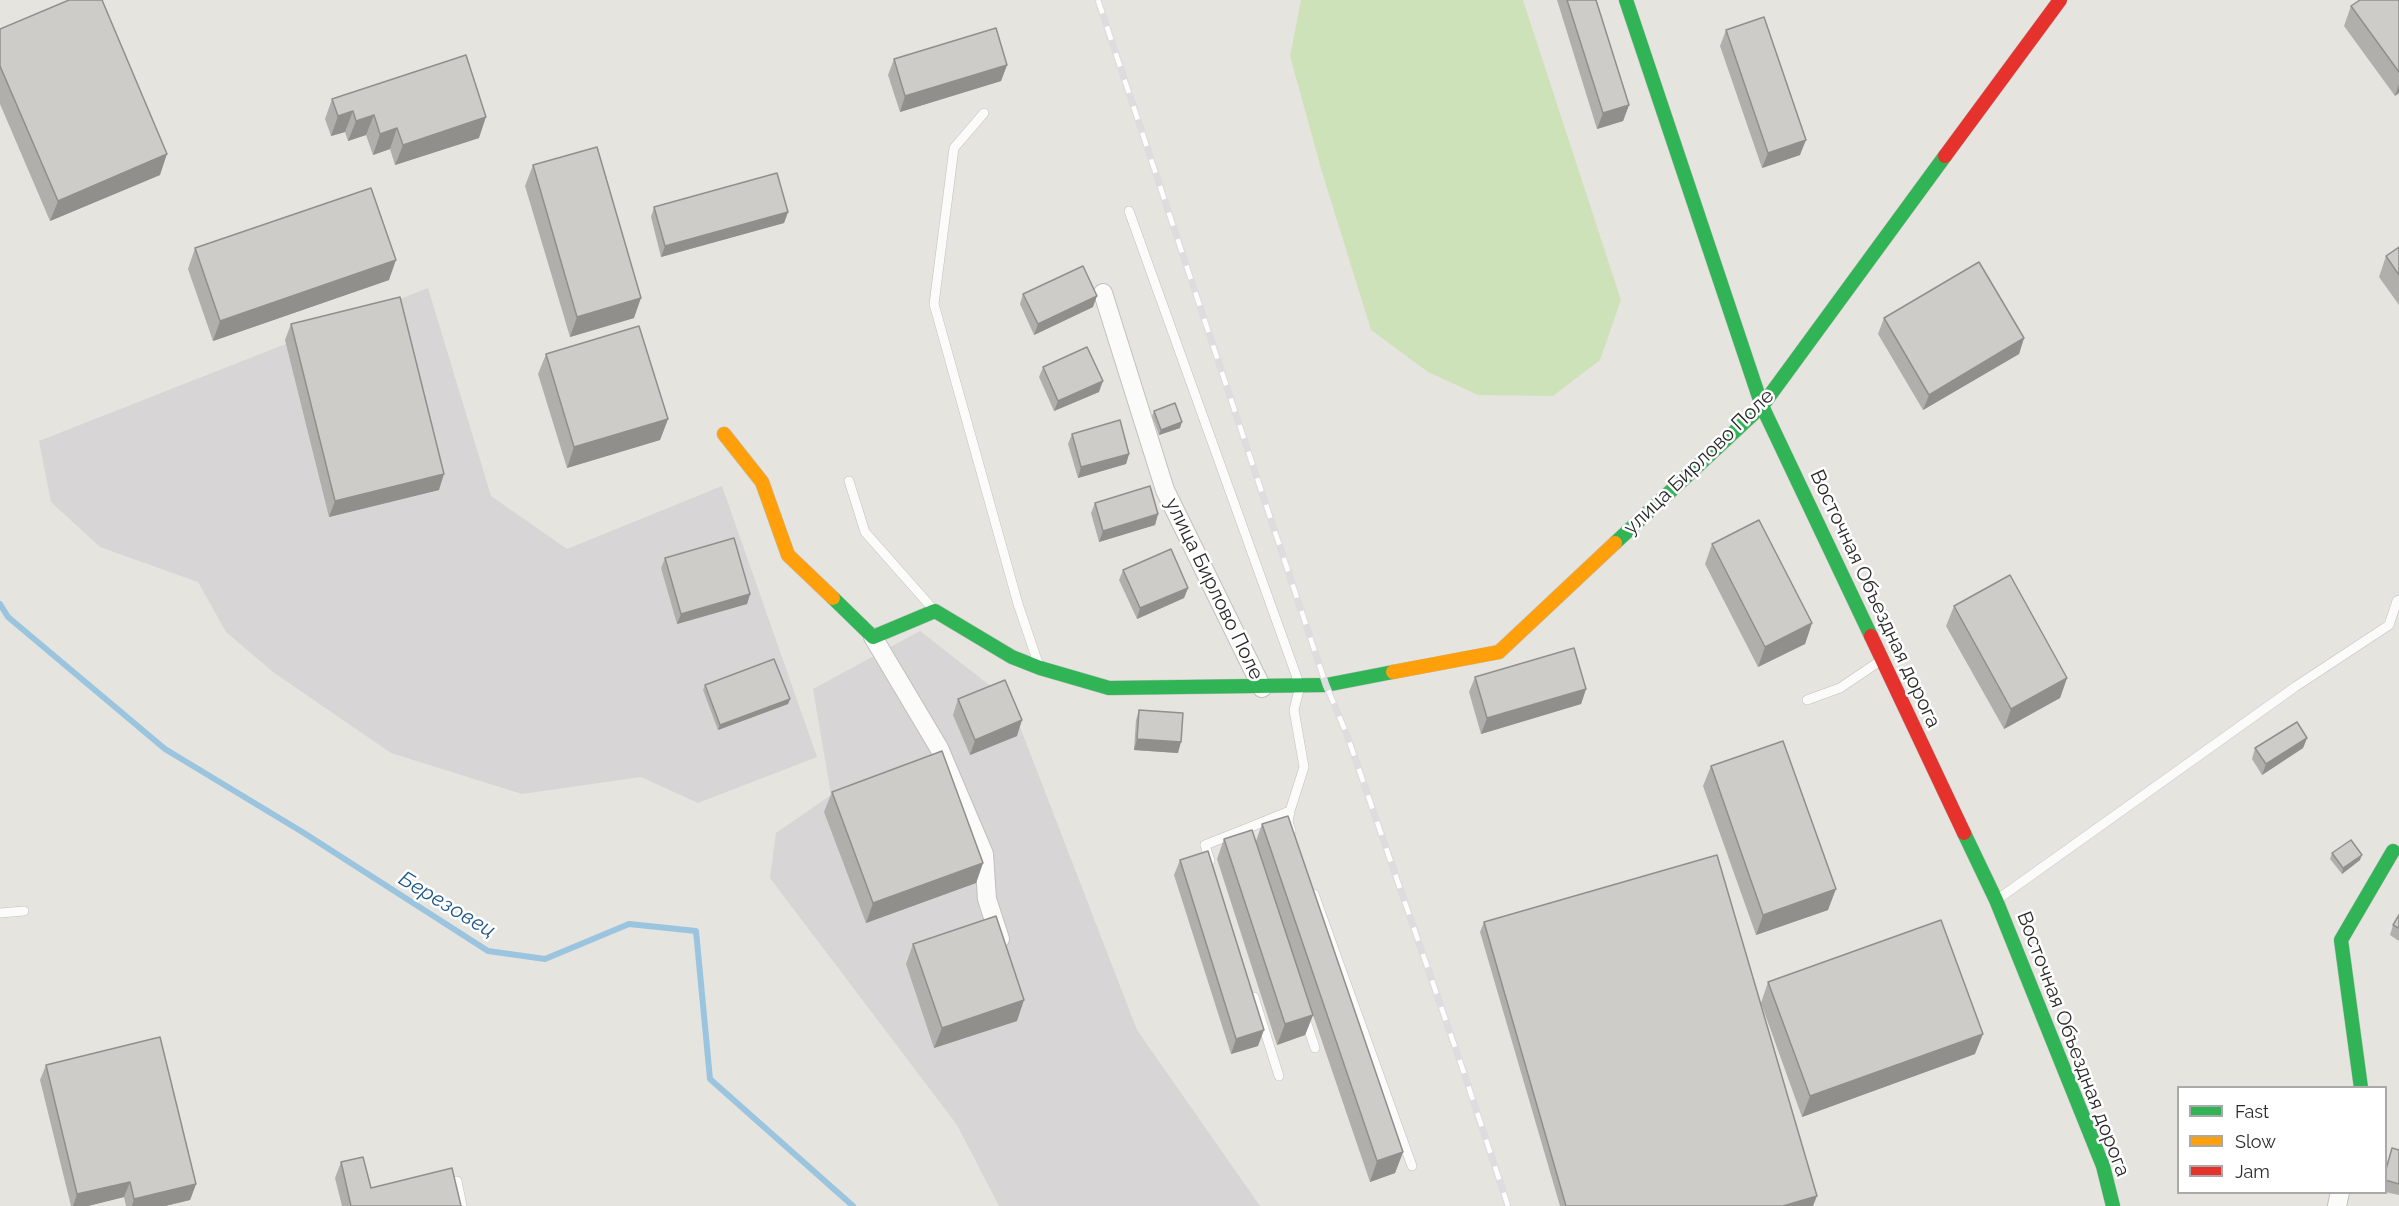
<!DOCTYPE html>
<html>
<head>
<meta charset="utf-8">
<style>
  body { margin:0 }
  #map { position:relative; width:2399px; height:1206px; overflow:hidden; background:#e6e4df; font-family:Raleway,sans-serif }
  canvas { display:block }
  .legend { position:absolute; left:2177px; top:1086px; width:210px; height:108px; box-sizing:border-box; background:#fff; border:2px solid #a9a9a9; margin:0; padding:8px 10px; list-style:none; font-size:18px; color:#292929 }
  .legend li { display:flex; align-items:center; gap:12px; height:30px }
  .legend b { width:30px; border:2px solid #a9a9a9 }
</style>
</head>
<body>
<div id="map">
<canvas width="2399" height="1206"></canvas>
<ul class="legend">
<li><b style="height:8px;background:#30b455"></b>Fast</li>
<li><b style="height:8px;background:#ff9f0a"></b>Slow</li>
<li><b style="height:8px;background:#e5322d"></b>Jam</li>
</ul>
</div>
<script>
const context = document.querySelector('canvas').getContext('2d');
context.lineJoin = 'round';
function fill(path, color) { context.fillStyle = color; context.fill(path, 'evenodd'); }
const toPath = rows => new Path2D(rows.map(r => 'M' + r).join(''));
function stroke(path, color, width, dash) { context.strokeStyle = color; context.lineWidth = width; context.lineCap = dash ? 'butt' : 'round'; context.setLineDash(dash || []); context.stroke(path); }
function label(font, color, halo, rows, align = 'center') {
  context.font = font + ' Raleway,sans-serif'; context.lineWidth = 5; context.setLineDash([]); context.textBaseline = 'middle'; context.strokeStyle = halo; context.fillStyle = color; for (const [text, x, y, turn = 0] of rows) {
    context.save(); context.translate(x, y); context.rotate((+turn || 0) * Math.PI / 180); context.textAlign = isNaN(turn) ? turn : align; if (halo) context.strokeText(text, 0, 0); context.fillText(text, 0, 0); context.restore();
  }
}
fill(toPath([
  [428,288,491,496,567,549,722,486,817,757,698,803,641,777,522,794,391,753,273,672,226,632,198,582,100,547,51,502,39,441],
  [920,631,1010,701,1137,1030,1260,1206,999,1206,957,1125,770,878,776,833,831,795,813,689]
]), '#d7d5d6');
fill(toPath([
  [1301,0,1523,0,1621,300,1600,360,1553,396,1478,395,1428,372,1371,330,1322,172,1290,56]
]), '#cee2ba');
stroke(toPath([
  [0,604,8,617,165,749,304,833,488,951,545,959,629,924,696,931,710,1079,853,1206]
]), '#9bc5df', 6);
const lane = toPath([
  [984,113,954,148,934,304,1018,604,1038,663],
  [1129,211,1300,686,1294,710,1304,767,1290,811,1288,822,1291,831],
  [849,481,865,532,933,609],
  [1807,700,1840,688,1880,661],
  [1244,834,1243,830,1290,811],
  [1210,861,1205,845,1243,830],
  [1314,894,1412,1166],
  [1998,899,2295,687,2389,625,2397,601,2399,600],
  [0,913,24,911],
  [1254,997,1279,1076],
  [1305,1018,1315,1048],
  [457,1181,462,1206]
]);
const street = toPath([
  [1103,293,1165,490,1262,688],
  [873,637,939,748,984,854,987,899,1000,939],
  [2337,1206,2340,1192]
]);
const fast = toPath([
  [1626,0,1762,406,1871,636],
  [1615,543,1762,406,1945,156],
  [833,598,873,637,935,611,1012,657,1040,668,1109,688,1326,685,1393,672],
  [1964,833,1996,900,2103,1166,2113,1206],
  [2361,1088,2341,940,2393,851]
]);
const slow = toPath([
  [724,434,762,482,788,555,833,598],
  [1393,672,1499,652,1615,543]
]);
const jam = toPath([
  [1945,156,2060,0],
  [1871,636,1964,833]
]);
stroke(lane, '#c1c0c0', 10);
stroke(street, '#c1c0c0', 20);
stroke(fast, '#c1c0c0', 15);
stroke(slow, '#c1c0c0', 15);
stroke(jam, '#c1c0c0', 15);
stroke(lane, '#fbfbfa', 9);
stroke(street, '#fbfbfa', 18);
stroke(fast, '#30b455', 14);
stroke(slow, '#ff9f0a', 14);
stroke(jam, '#e5322d', 14);
const rail = toPath([
  [1098,0,1326,685,1347,735,1463,1070,1508,1206]
]);
stroke(rail, '#dddcde', 7);
stroke(rail, '#fff', 4.5, [14]);
fill(toPath([
  [1557,0,1596,0,1629,105,1623,121,1597,129],
  [2399,0,2399,93,2395,96,2344,26,2351,6],
  [0,29,160,175,50,221,0,104],
  [1726,30,1800,155,1762,168,1720,46],
  [894,59,1007,65,1001,81,900,112,888,75],
  [332,99,479,138,395,165,390,149,373,155,366,135,348,141,345,132,331,136,325,119],
  [533,165,634,318,570,337,525,186],
  [654,207,788,212,784,223,661,257,651,217],
  [2399,247,2399,305,2379,277,2386,256],
  [195,248,389,280,213,341,188,269],
  [1023,294,1093,307,1034,335,1020,304],
  [1884,318,2024,338,2019,354,1923,410,1878,334],
  [291,324,439,490,329,517,285,340],
  [546,354,668,419,660,440,567,468,538,374],
  [1043,367,1099,392,1054,411,1039,377],
  [1154,411,1180,428,1159,435,1152,416],
  [1072,434,1129,454,1126,464,1078,478,1068,444],
  [1095,503,1158,514,1155,525,1099,542,1091,513],
  [1712,544,1812,623,1805,644,1758,667,1705,564],
  [665,558,750,594,747,604,677,624,661,568],
  [1123,570,1188,588,1184,598,1137,619,1119,580],
  [1954,606,2067,678,2060,698,2004,729,1946,626],
  [1475,677,1586,689,1581,704,1481,734,1469,692],
  [705,685,790,699,788,704,718,730,703,690],
  [958,699,1017,736,970,755,953,715],
  [1139,710,1178,753,1134,750,1136,720],
  [2307,738,2303,748,2262,775,2252,759,2255,748],
  [1711,766,1828,910,1756,935,1703,786],
  [832,792,983,863,976,883,866,923,824,812],
  [1262,824,1403,1152,1395,1173,1370,1182,1313,1015,1305,1035,1277,1045,1217,859,1224,839,1256,841],
  [2332,853,2360,860,2342,874,2330,859],
  [1180,860,1258,1046,1231,1054,1174,875],
  [2399,915,2399,941,2390,935,2393,925],
  [1484,922,1813,1206,1560,1206,1480,932],
  [913,944,1017,1021,934,1048,906,964],
  [1768,982,1975,1054,1802,1117,1761,1003],
  [46,1065,196,1184,190,1200,165,1206,126,1206,124,1197,88,1206,71,1206,40,1080],
  [2392,1148,2399,1150,2399,1195,2385,1192,2385,1169],
  [341,1162,371,1188,461,1206,342,1206,335,1178]
]), '#b1afac');
fill(toPath([
  [1007,65,1001,81,900,112,905,96],
  [2399,84,2399,93,2395,96],
  [1629,105,1623,121,1597,129,1603,113],
  [353,111,345,132,331,136,338,116],
  [374,115,366,135,348,141,356,121],
  [486,117,479,138,395,165,403,145],
  [397,128,390,149,373,155,380,134],
  [1806,140,1800,155,1762,168,1768,153],
  [167,154,160,175,50,221,58,201],
  [788,212,784,223,661,257,665,246],
  [396,260,389,280,213,341,220,321],
  [1097,296,1093,307,1034,335,1038,324],
  [641,298,634,318,570,337,577,317],
  [2024,338,2019,354,1923,410,1929,395],
  [1103,381,1099,392,1054,411,1058,401],
  [668,419,660,440,567,468,574,447],
  [1182,422,1180,428,1159,435,1161,430],
  [1129,454,1126,464,1078,478,1081,467],
  [444,474,439,490,329,517,335,501],
  [1158,514,1155,525,1099,542,1103,531],
  [1188,588,1184,598,1137,619,1140,608],
  [750,594,747,604,677,624,681,614],
  [1812,623,1805,644,1758,667,1765,647],
  [2067,678,2060,698,2004,729,2011,709],
  [1586,689,1581,704,1481,734,1487,718],
  [790,699,788,704,718,730,720,725],
  [1022,720,1017,736,970,755,975,740],
  [2307,738,2303,748,2262,775,2266,764],
  [1137,739,1181,742,1178,753,1134,750],
  [2362,855,2360,860,2342,874,2343,868],
  [983,863,976,883,866,923,873,903],
  [1836,889,1828,910,1756,935,1763,915],
  [1024,1000,1017,1021,934,1048,942,1028],
  [1313,1015,1305,1035,1277,1045,1285,1024],
  [1264,1030,1258,1046,1231,1054,1236,1039],
  [1983,1034,1975,1054,1802,1117,1810,1096],
  [1403,1152,1395,1173,1370,1182,1377,1161],
  [130,1182,124,1197,88,1206,73,1206,77,1194],
  [196,1184,190,1200,165,1206,132,1206,134,1199],
  [1817,1196,1813,1206,1783,1206]
]), '#908f8c');
const building = toPath([
  [69,0,102,0,167,154,58,201,0,66,0,29,69,0],
  [1567,0,1596,0,1629,105,1603,113,1567,0],
  [2360,0,2399,0,2399,72,2351,6,2360,0],
  [1764,17,1806,140,1768,153,1726,30,1764,17],
  [996,28,1007,65,905,96,894,59,996,28],
  [466,55,486,117,403,145,397,128,380,134,374,115,356,121,353,111,338,116,332,99,466,55],
  [597,147,641,298,577,317,533,165,597,147],
  [777,173,788,212,665,246,654,207,777,173],
  [371,188,396,260,220,321,195,248,371,188],
  [2399,247,2399,275,2386,256,2399,247],
  [1979,262,2024,338,1929,395,1884,318,1979,262],
  [1083,266,1097,296,1038,324,1023,294,1083,266],
  [400,297,444,474,335,501,291,324,400,297],
  [639,326,668,419,574,447,546,354,639,326],
  [1087,347,1103,381,1058,401,1043,367,1087,347],
  [1175,403,1182,422,1161,430,1154,411,1175,403],
  [1120,420,1129,454,1081,467,1072,434,1120,420],
  [1150,486,1158,514,1103,531,1095,503,1150,486],
  [1759,520,1812,623,1765,647,1712,544,1759,520],
  [734,538,750,594,681,614,665,558,734,538],
  [1171,549,1188,588,1140,608,1123,570,1171,549],
  [2010,575,2067,678,2011,709,1954,606,2010,575],
  [1574,648,1586,689,1487,718,1475,677,1574,648],
  [774,659,790,699,720,725,705,685,774,659],
  [1005,680,1022,720,975,740,958,699,1005,680],
  [1139,710,1183,713,1181,742,1137,739,1139,710],
  [2297,722,2307,738,2266,764,2255,748,2297,722],
  [1783,741,1836,889,1763,915,1711,766,1783,741],
  [942,751,983,863,873,903,832,792,942,751],
  [1288,816,1403,1152,1377,1161,1262,824,1288,816],
  [1252,830,1313,1015,1285,1024,1224,839,1252,830],
  [2351,840,2362,855,2343,868,2332,853,2351,840],
  [1208,851,1264,1030,1236,1039,1180,860,1208,851],
  [1717,855,1817,1196,1783,1206,1566,1206,1484,922,1717,855],
  [2399,915,2399,928,2393,925,2399,915],
  [996,916,1024,1000,942,1028,913,944,996,916],
  [1941,920,1983,1034,1810,1096,1768,982,1941,920],
  [160,1037,196,1184,134,1199,130,1182,77,1194,46,1065,160,1037],
  [2392,1148,2399,1150,2399,1184,2385,1180,2385,1173,2392,1148],
  [363,1157,371,1188,452,1168,461,1206,351,1206,341,1162,363,1157]
]);
fill(building, '#ceccc8');
stroke(building, '#908f8c', 1.5);
label('20px', '#292929', '#fff', [
  ["улица Бирлово Поле",1699,462,-44],
  ["улица Бирлово Поле",1214,589,64],
  ["Восточная Объездная дорога",1875,599,65],
  ["Восточная Объездная дорога",2073,1044,69]
]);
label('italic 21px', '#1d5688', '#fff', [
  ["Березовец",447,905,31]
]);
</script>
</body>
</html>
